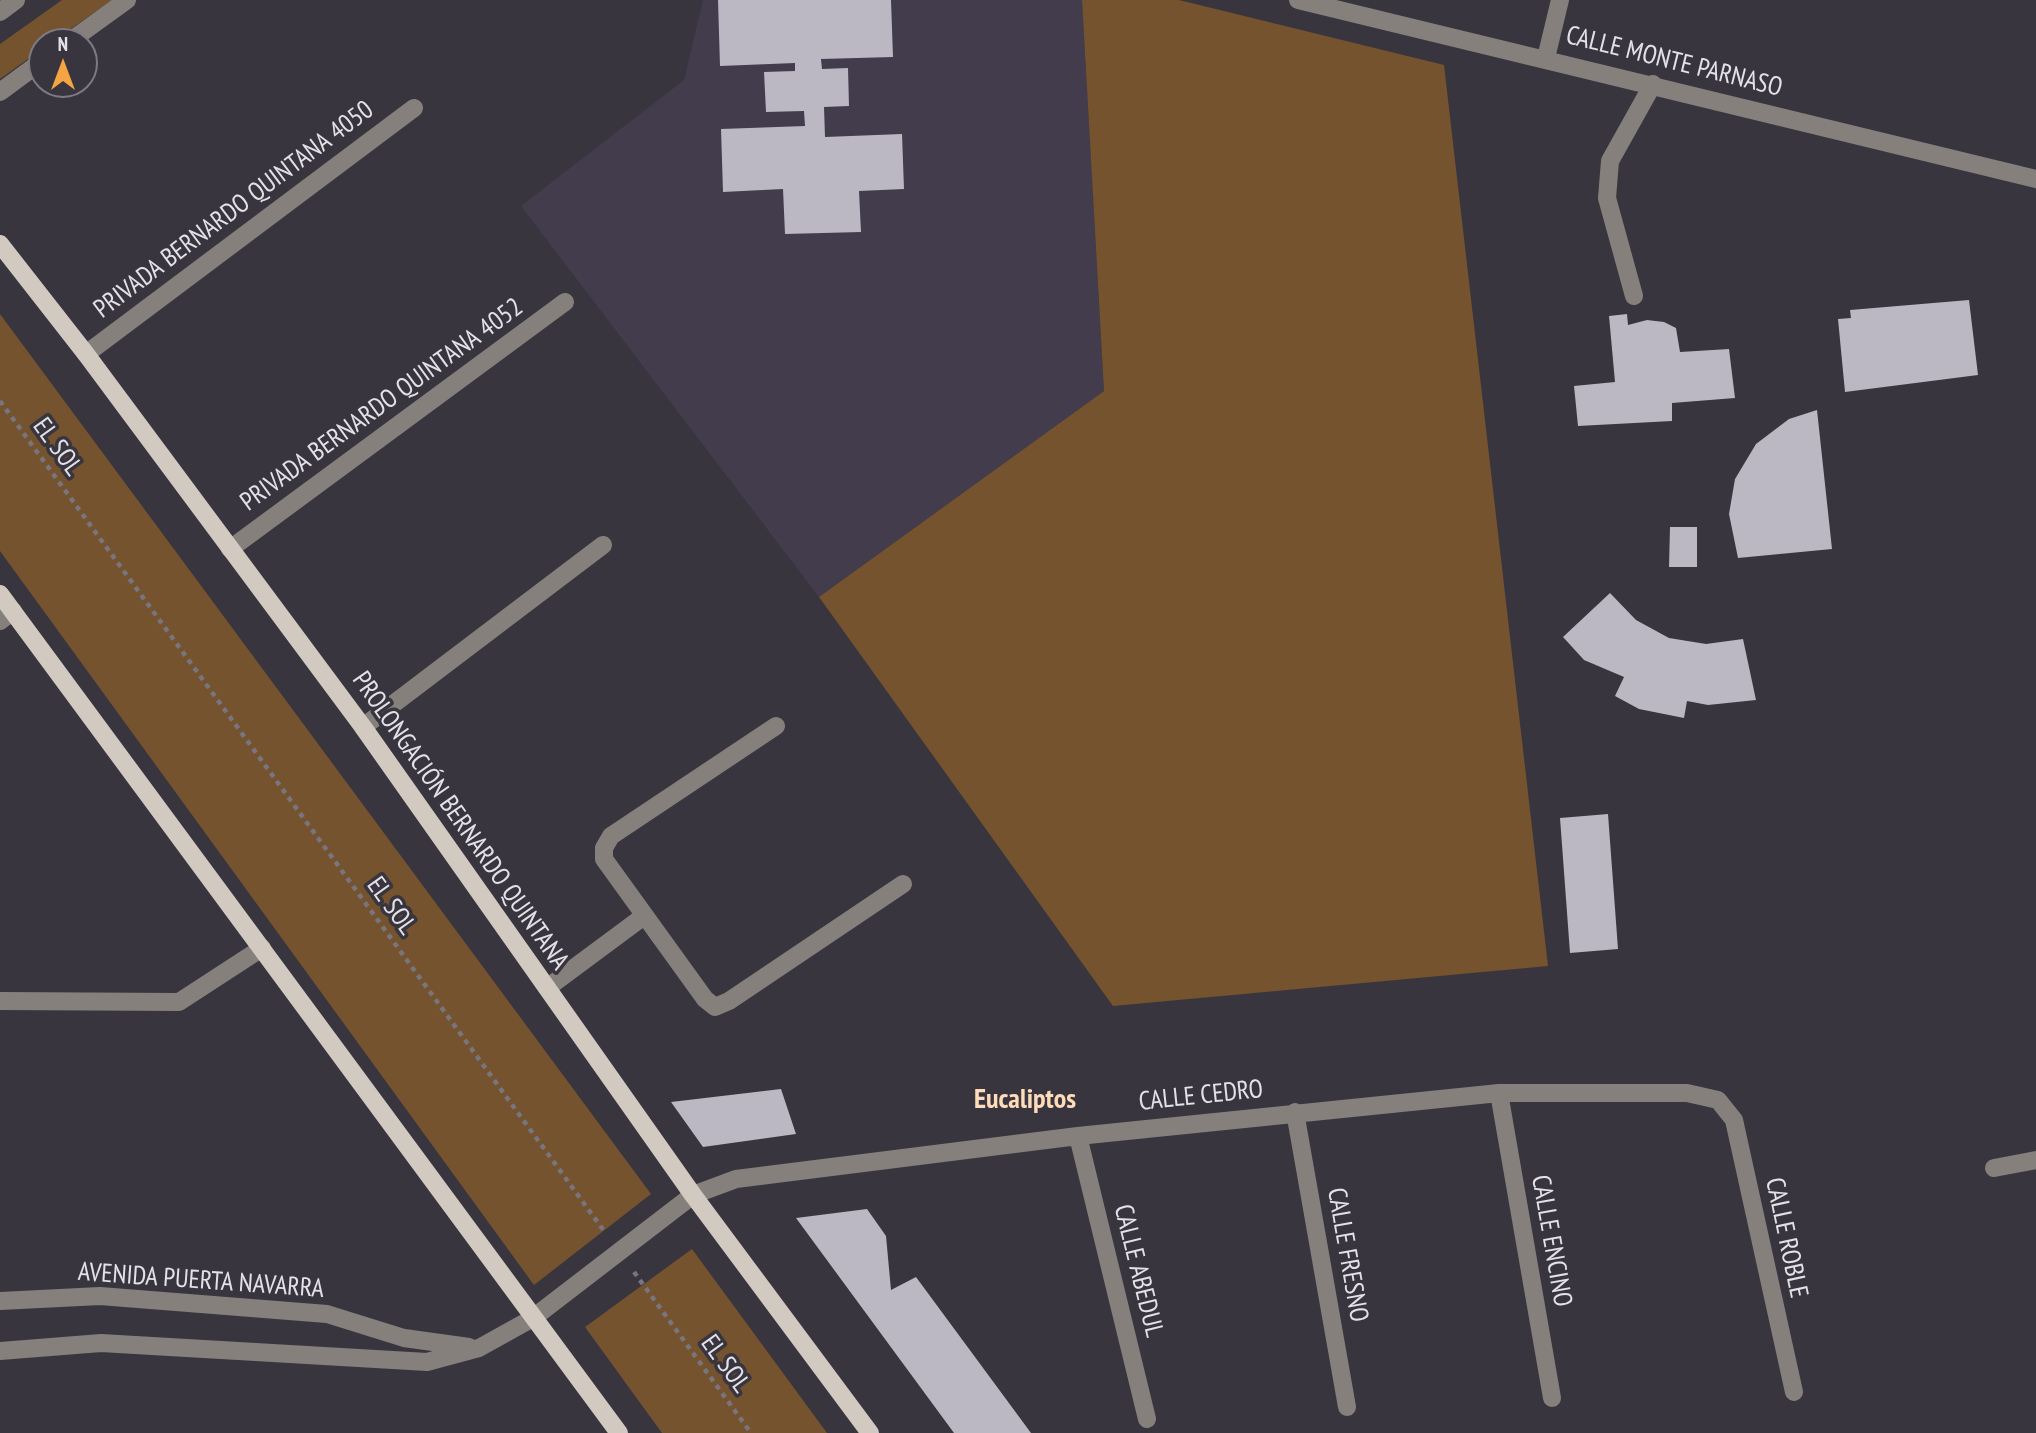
<!DOCTYPE html>
<html>
<head>
<meta charset="utf-8">
<style>
  body { margin:0 }
  #map { position:relative; width:2036px; height:1433px; overflow:hidden; background:#38353f; font-family:"PT Sans Narrow",sans-serif }
  canvas { display:block }
  .north { position:absolute; left:28px; top:28px; width:70px; height:70px; box-sizing:border-box; background:#38353f; border:2px solid #7d7a83; border-radius:50%; rotate:0deg; font-size:19px; font-weight:700; line-height:28px; text-align:center; color:#e4e2e8 }
  .north::after { content:''; display:block; margin:auto; width:24px; height:32px; background:#f4a443; clip-path:polygon(50% 0,100% 100%,50% 72%,0 100%) }
</style>
</head>
<body>
<div id="map">
<canvas width="2036" height="1433"></canvas>
<div class="north">N</div>
</div>
<script>
const context = document.querySelector('canvas').getContext('2d');
context.lineJoin = 'round';
function fill(path, color) { context.fillStyle = color; context.fill(path, 'evenodd'); }
const toPath = rows => new Path2D(rows.map(r => 'M' + r).join(''));
function stroke(path, color, width, dash) { context.strokeStyle = color; context.lineWidth = width; context.lineCap = dash ? 'butt' : 'round'; context.setLineDash(dash || []); context.stroke(path); }
function label(font, color, halo, rows, align = 'center') {
  context.font = font + ' "PT Sans Narrow",sans-serif'; context.lineWidth = 7; context.setLineDash([]); context.textBaseline = 'middle'; context.strokeStyle = halo; context.fillStyle = color; for (const [text, x, y, turn = 0] of rows) {
    context.save(); context.translate(x, y); context.rotate((+turn || 0) * Math.PI / 180); context.textAlign = isNaN(turn) ? turn : align; if (halo) context.strokeText(text, 0, 0); context.fillText(text, 0, 0); context.restore();
  }
}
fill(toPath([
  [703,0,1082,0,1104,391,819,597,521,206,684,80]
]), '#423c4c');
fill(toPath([
  [62,0,112,0,52,42,42,42,42,49,0,79,0,44],
  [1082,0,1179,0,1444,65,1548,966,1113,1006,819,597,1104,391],
  [0,314,651,1194,534,1285,0,551],
  [692,1249,827,1433,662,1433,585,1327]
]), '#75532e');
fill(toPath([
  [718,0,891,0,893,57,821,59,822,69,848,68,849,106,824,107,825,137,902,134,904,189,859,191,861,232,785,234,783,189,723,192,721,129,805,126,804,111,766,112,764,72,795,71,795,63,720,66],
  [1969,300,1978,375,1845,392,1838,319,1851,318,1850,310],
  [1627,314,1628,325,1647,320,1664,322,1676,328,1680,352,1729,349,1735,398,1672,403,1672,421,1578,426,1574,386,1615,382,1609,316],
  [1817,410,1832,549,1738,558,1729,514,1735,479,1756,444,1789,419],
  [1670,527,1697,527,1697,567,1669,567],
  [1610,593,1636,620,1669,638,1706,644,1743,639,1756,700,1708,705,1687,701,1684,718,1639,709,1615,696,1624,677,1584,660,1563,637],
  [1608,814,1618,949,1570,953,1560,818],
  [781,1089,796,1134,703,1147,671,1102],
  [867,1209,886,1236,891,1290,916,1277,1031,1433,954,1433,796,1218]
]), '#bbb7c3');
stroke(toPath([
  [0,401,604,1231],
  [634,1272,751,1433]
]), '#78757e', 4.5, [5, 5]);
stroke(toPath([
  [1298,0,2036,179],
  [0,12,16,0],
  [69,42,127,0],
  [1546,58,1560,0],
  [0,92,42,61],
  [1634,296,1607,198,1610,161,1653,84],
  [86,354,414,108],
  [230,549,565,302],
  [0,621,13,611],
  [776,726,611,836,604,848,604,859,705,999,715,1007,729,1001,903,884],
  [363,727,603,545],
  [547,988,644,916],
  [0,1001,179,1002,262,948],
  [1499,1093,1552,1398],
  [1295,1112,1347,1407],
  [1078,1136,1147,1419],
  [1994,1168,2036,1160],
  [0,1301,100,1296,327,1314,404,1338,469,1347],
  [0,1351,101,1343,427,1362,479,1348,533,1318,693,1195,736,1179,1078,1136,1499,1093,1687,1093,1718,1100,1734,1120,1794,1392]
]), '#85807c', 18);
stroke(toPath([
  [0,244,86,354,363,727,693,1195,870,1433],
  [0,594,619,1433]
]), '#d2cac1', 18);
label('26px', '#e4e2e8', '#38353f', [
  ["CALLE MONTE PARNASO",1674,62,14],
  ["PRIVADA BERNARDO QUINTANA 4050",234,210,-37],
  ["PRIVADA BERNARDO QUINTANA 4052",382,405,-36],
  ["EL SOL",57,447,54],
  ["PROLONGACIÓN BERNARDO QUINTANA",460,821,55],
  ["EL SOL",391,906,54],
  ["CALLE CEDRO",1201,1096,-6],
  ["CALLE ROBLE",1786,1238,78],
  ["CALLE ENCINO",1551,1241,80],
  ["CALLE FRESNO",1347,1255,80],
  ["CALLE ABEDUL",1138,1271,76],
  ["AVENIDA PUERTA NAVARRA",201,1281,4],
  ["EL SOL",725,1364,54]
]);
label('bold 28px', '#ffdcb9', '#38353f', [
  ["Eucaliptos",1025,1100]
]);
</script>
</body>
</html>
